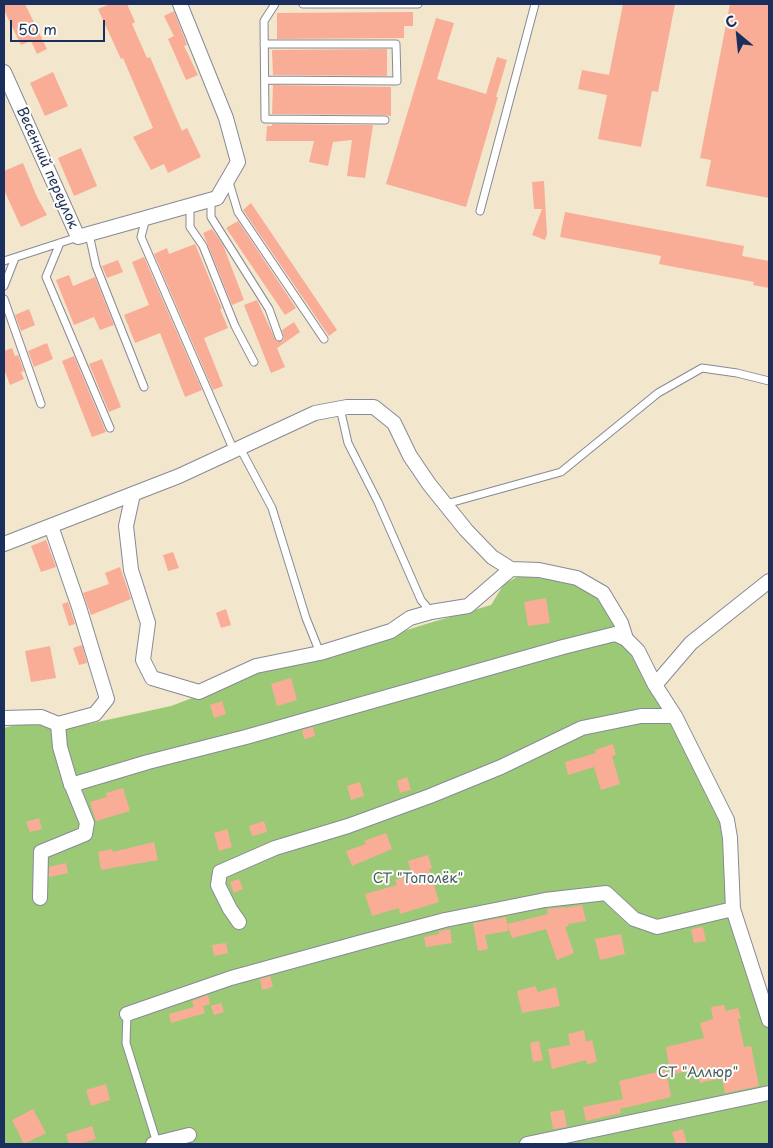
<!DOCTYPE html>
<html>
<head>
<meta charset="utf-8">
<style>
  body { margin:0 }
  #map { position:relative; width:773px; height:1148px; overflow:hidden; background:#f2e6cd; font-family:"Playpen Sans",sans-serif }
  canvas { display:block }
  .frame { position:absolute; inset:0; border:5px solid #1b2f5e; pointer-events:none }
  .north { position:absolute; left:713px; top:10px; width:50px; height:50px; -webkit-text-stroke:4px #fdfcf7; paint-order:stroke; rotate:332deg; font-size:14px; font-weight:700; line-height:20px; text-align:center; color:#1b2f5e }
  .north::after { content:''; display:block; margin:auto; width:18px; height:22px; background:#1b2f5e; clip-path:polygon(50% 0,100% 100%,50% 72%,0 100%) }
  .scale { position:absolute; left:10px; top:20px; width:95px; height:22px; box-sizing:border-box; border:2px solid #1b2f5e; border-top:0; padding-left:6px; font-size:15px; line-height:18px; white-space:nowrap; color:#1b2f5e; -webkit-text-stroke:4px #fdfcf7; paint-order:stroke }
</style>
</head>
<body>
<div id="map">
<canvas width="773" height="1148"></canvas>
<div class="frame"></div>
<div class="north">С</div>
<div class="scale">50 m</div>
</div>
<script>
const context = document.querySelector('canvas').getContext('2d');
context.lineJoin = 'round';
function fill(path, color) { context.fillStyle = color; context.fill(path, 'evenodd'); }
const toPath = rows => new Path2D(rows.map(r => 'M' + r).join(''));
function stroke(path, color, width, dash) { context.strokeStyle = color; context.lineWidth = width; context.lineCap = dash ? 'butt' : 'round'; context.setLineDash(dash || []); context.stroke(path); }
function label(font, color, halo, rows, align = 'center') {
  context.font = font + ' "Playpen Sans",sans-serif'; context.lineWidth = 4; context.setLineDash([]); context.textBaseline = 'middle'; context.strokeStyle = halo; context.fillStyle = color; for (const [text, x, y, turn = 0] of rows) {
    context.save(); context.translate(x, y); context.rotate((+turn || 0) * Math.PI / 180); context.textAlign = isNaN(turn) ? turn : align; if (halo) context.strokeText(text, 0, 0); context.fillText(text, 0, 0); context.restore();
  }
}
fill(toPath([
  [519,576,566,581,596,596,618,626,671,719,727,834,727,859,754,990,767,988,769,992,769,1144,4,1144,4,728,15,725,47,725,61,730,171,706,261,672,326,656,426,624,491,605,504,584]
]), '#9cc976');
fill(toPath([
  [4,4,25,4,47,49,37,54,31,41,21,45,4,10],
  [110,4,127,4,135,22,132,24,147,58,150,57,182,131,187,128,201,157,168,173,164,164,151,170,133,137,153,128,123,58,121,59,98,9],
  [623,4,675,4,658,92,652,91,641,147,598,139,607,95,578,89,582,70,609,75],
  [730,4,769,4,769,198,706,186,711,160,700,158],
  [174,11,187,45,184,46,198,75,186,80,168,39,174,36,164,16],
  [413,12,413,26,404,26,404,38,277,39,277,13],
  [436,18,454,23,437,79,486,94,497,57,507,60,496,97,498,97,466,207,386,184],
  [387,49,387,76,273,75,272,50],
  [53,72,68,106,45,116,30,83],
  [273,85,391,87,391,116,385,115,272,114],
  [272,124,373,125,365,178,347,176,352,140,333,142,328,166,309,162,314,141,266,141,267,126,272,126],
  [81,148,97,186,74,196,58,158],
  [23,163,37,197,47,215,21,227,4,190,4,171],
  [544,181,547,234,545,240,532,235,542,209,534,209,532,182],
  [251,203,337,330,329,336,243,210],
  [565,212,744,246,742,256,769,261,769,288,753,285,754,282,659,264,661,256,560,237],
  [238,221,296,308,285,315,226,228],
  [212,229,223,245,244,300,232,305,203,233],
  [195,244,222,309,220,309,228,328,204,338,223,386,213,390,154,254,167,248,169,254],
  [144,257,202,390,185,397,160,333,135,343,124,315,149,305,132,262],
  [118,260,123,272,107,278,102,266],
  [69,275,73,286,95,277,114,325,100,330,94,317,74,325,56,280],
  [257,300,276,341,283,341,284,337,282,330,294,322,300,332,277,348,285,367,271,373,244,305],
  [29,309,35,325,21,331,15,315],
  [47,343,53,359,34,367,28,351],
  [12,348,15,356,18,355,24,371,21,372,24,379,10,385,4,369,4,351],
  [74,356,106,432,92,437,62,361],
  [102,359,121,407,109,412,89,364],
  [46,540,56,567,41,572,31,546],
  [173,552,179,568,168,571,163,555],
  [120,567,131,599,91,615,83,593,109,584,105,573],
  [546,598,550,623,528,626,524,602],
  [68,602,75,624,69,626,62,604],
  [226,609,231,625,221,628,216,613],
  [82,645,87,663,79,665,73,648],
  [50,646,56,678,31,682,25,651],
  [291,678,297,700,277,706,271,684],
  [222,701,226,714,214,718,210,705],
  [313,727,315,736,304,739,302,730],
  [613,744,616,755,612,756,620,784,601,790,594,767,568,775,565,762,596,753,595,750],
  [407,777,411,790,400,793,397,781],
  [360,782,364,796,351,800,347,786],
  [123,788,130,811,96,821,90,802,107,797,106,793],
  [39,818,42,829,30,832,26,822],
  [264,821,267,832,252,836,249,826],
  [227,829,232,847,219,851,214,833],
  [386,833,392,849,352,866,346,851,366,844,364,841],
  [154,842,158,860,101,870,98,852,112,849,113,852],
  [428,855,432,868,429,869,439,902,400,914,399,908,372,916,365,894,397,885,395,880,412,875,408,861],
  [66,863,68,873,49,877,49,867],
  [239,879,243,889,234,893,230,882],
  [582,905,586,921,568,924,569,926,565,927,574,953,557,960,546,929,512,938,507,924,508,931,485,935,488,949,478,951,473,923,506,917,507,924,548,914,547,909,565,907,565,908],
  [703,927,706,941,694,943,691,929],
  [450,929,452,943,426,947,424,937,439,934,439,931],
  [621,934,625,954,600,960,595,939],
  [226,943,228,953,214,956,212,945],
  [270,976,273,987,262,990,260,979],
  [535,986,538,992,556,987,560,1006,522,1013,517,991],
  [208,995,210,1004,203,1006,205,1013,171,1023,169,1014,194,1007,192,1001],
  [221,1003,224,1012,214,1015,211,1006],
  [724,1005,726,1011,738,1008,741,1019,738,1019,744,1047,751,1046,759,1086,725,1093,722,1078,700,1083,697,1069,670,1075,666,1047,704,1038,700,1023,713,1019,711,1007],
  [584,1030,586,1042,592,1040,597,1062,587,1064,586,1060,552,1069,548,1049,570,1045,568,1034],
  [539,1041,543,1060,533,1062,530,1043],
  [666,1070,671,1097,620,1109,621,1113,586,1121,583,1107,623,1099,619,1081],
  [106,1084,110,1100,91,1106,86,1090],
  [33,1109,46,1133,24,1144,12,1120],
  [564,1110,567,1127,553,1129,550,1112],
  [92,1126,96,1139,79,1144,69,1144,66,1134],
  [683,1129,687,1144,676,1144,672,1132]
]), '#f9ad97');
const lane = toPath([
  [275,4,264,21,265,119,385,120],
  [303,4,418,4],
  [264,44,396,44,397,81,265,80],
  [228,179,238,212,324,339],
  [211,200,211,217,269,309,279,337],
  [190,206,190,227,203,246,235,326,254,362],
  [480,211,535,4],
  [146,218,141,237,234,451],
  [89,234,96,266,144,387],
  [60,243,46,277,110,428],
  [4,261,78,237],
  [4,286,15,258],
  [4,299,41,404],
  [340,408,348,443,378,502,421,600,431,612],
  [240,448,272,508,306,618,320,653],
  [446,504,561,472,658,393,702,368,737,373,769,381],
  [127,1014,126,1043,157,1143]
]);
const street = toPath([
  [4,72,78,237,217,198,238,162,226,118,180,4],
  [133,494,126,526,131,570,148,623,143,660,152,678,199,692,256,666,320,653,391,631,410,618,431,612,468,606,511,569],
  [51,526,79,607,107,699,95,714,58,724],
  [4,544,179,476,315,413,347,407,374,407,394,423,410,456,429,484,466,530,492,557,511,569,539,570,577,578,603,593,621,623,626,639,638,651,655,685,675,716,727,820,730,838,733,909,769,1020],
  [655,685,691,643,769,581],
  [4,718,41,717,58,724,60,747,70,781,87,823,85,834,41,852,40,898],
  [71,785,148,762,246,737,563,647,615,634,626,639],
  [239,922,230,909,218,885,220,872,275,848,348,826,430,796,501,767,582,728,641,716,675,716],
  [127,1014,231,978,362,942,445,920,545,900,606,893,634,919,657,927,733,909],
  [153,1144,189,1135],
  [527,1144,769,1093]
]);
stroke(lane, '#868a96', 9);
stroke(street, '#868a96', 16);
stroke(lane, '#fff', 7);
stroke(street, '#fff', 14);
label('14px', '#1b2f5e', '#fdfcf7', [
  ["Весенний переулок",47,168,66]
]);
label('14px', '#425d65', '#fdfcf7', [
  ["СТ \"Тополёк\"",418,879],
  ["СТ \"Аллюр\"",698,1073]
]);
</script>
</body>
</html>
